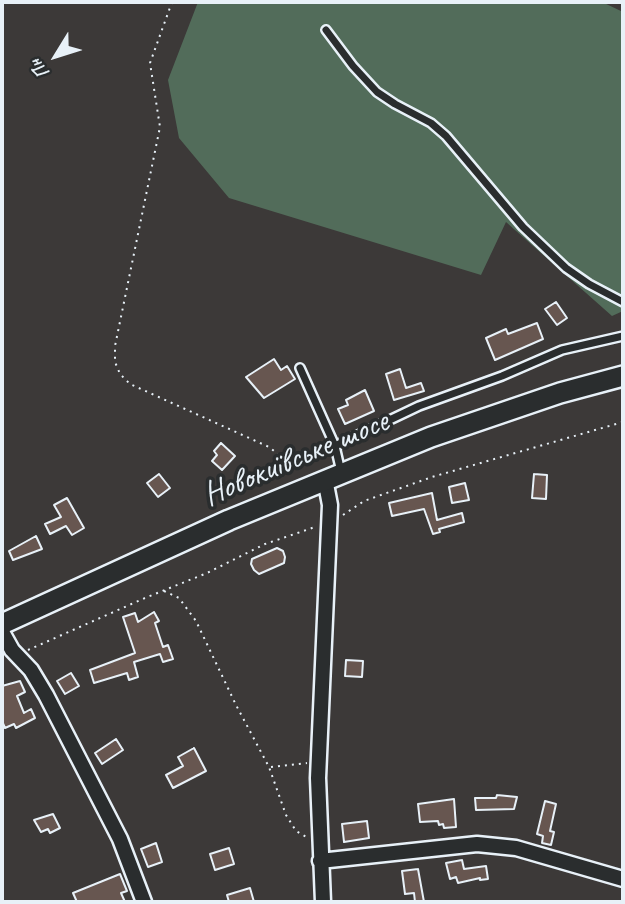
<!DOCTYPE html>
<html>
<head>
<meta charset="utf-8">
<style>
  body { margin:0 }
  #map { position:relative; width:625px; height:904px; overflow:hidden; background:#3c3938; font-family:Caveat,sans-serif }
  canvas { display:block }
  .frame { position:absolute; inset:0; border:4px solid #e8f1f8; pointer-events:none }
  .north { position:absolute; left:21px; top:21px; width:70px; height:70px; -webkit-text-stroke:5px #2a2d2e; paint-order:stroke; rotate:232deg; font-size:19px; font-weight:700; line-height:28px; text-align:center; color:#e8f1f8 }
  .north::after { content:''; display:block; margin:auto; width:24px; height:32px; background:#e8f1f8; clip-path:polygon(50% 0,100% 100%,50% 72%,0 100%) }
</style>
</head>
<body>
<div id="map">
<canvas width="625" height="904"></canvas>
<div class="frame"></div>
<div class="north">Пн</div>
</div>
<script>
const context = document.querySelector('canvas').getContext('2d');
context.lineJoin = 'round';
function fill(path, color) { context.fillStyle = color; context.fill(path, 'evenodd'); }
const toPath = rows => new Path2D(rows.map(r => 'M' + r).join(''));
function stroke(path, color, width, dash) { context.strokeStyle = color; context.lineWidth = width; context.lineCap = dash ? 'butt' : 'round'; context.setLineDash(dash || []); context.stroke(path); }
function label(font, color, halo, rows, align = 'center') {
  context.font = font + ' Caveat,sans-serif'; context.lineWidth = 7; context.setLineDash([]); context.textBaseline = 'middle'; context.strokeStyle = halo; context.fillStyle = color; for (const [text, x, y, turn = 0] of rows) {
    context.save(); context.translate(x, y); context.rotate((+turn || 0) * Math.PI / 180); context.textAlign = isNaN(turn) ? turn : align; if (halo) context.strokeText(text, 0, 0); context.fillText(text, 0, 0); context.restore();
  }
}
fill(toPath([
  [198,2,602,2,623,12,623,311,612,316,506,222,481,275,229,198,179,138,168,80]
]), '#526c5a');
const building = toPath([
  [556,302,567,318,557,325,545,309,556,302],
  [537,323,543,339,495,360,486,338,506,329,508,334,537,323],
  [274,359,281,370,287,366,295,379,264,398,246,377,274,359],
  [400,369,406,388,421,383,424,391,394,400,386,374,400,369],
  [365,390,374,411,345,424,338,409,348,405,346,400,365,390],
  [221,443,235,456,222,470,212,461,217,455,214,451,221,443],
  [159,474,170,488,158,497,147,483,159,474],
  [534,474,547,475,546,499,532,498,534,474],
  [465,483,469,500,452,503,449,487,465,483],
  [432,493,437,520,462,513,464,522,439,529,440,532,433,534,424,509,392,516,389,503,432,493],
  [67,498,84,528,72,535,66,526,50,534,45,524,61,517,54,505,67,498],
  [36,536,42,549,13,560,9,551,36,536],
  [277,548,283,551,285,557,284,563,259,574,254,570,251,564,252,559,277,548],
  [154,612,159,621,155,623,163,647,168,645,173,659,163,662,160,654,134,662,138,677,129,680,127,673,94,683,90,670,135,653,123,617,135,613,138,622,154,612],
  [346,660,363,661,362,677,345,676,346,660],
  [71,673,79,686,65,694,57,681,71,673],
  [20,681,25,692,17,696,24,713,31,709,35,718,16,728,14,724,5,728,2,721,2,686,20,681],
  [116,739,123,750,102,764,95,753,116,739],
  [194,748,206,771,173,788,166,775,183,766,178,757,194,748],
  [497,795,517,797,514,809,476,810,475,798,496,798,497,795],
  [454,799,456,827,444,828,443,824,439,825,438,821,420,822,418,804,454,799],
  [545,801,556,804,550,831,554,832,551,845,542,843,543,836,537,834,545,801],
  [53,814,60,828,50,833,48,829,41,832,34,820,53,814],
  [367,821,369,838,344,842,342,824,367,821],
  [156,843,162,862,148,867,141,849,156,843],
  [229,848,234,864,215,870,210,854,229,848],
  [462,860,464,869,486,866,488,879,480,880,480,878,458,883,456,877,450,879,446,863,462,860],
  [418,869,424,902,415,902,414,893,405,894,402,871,418,869],
  [120,874,127,891,121,893,125,902,77,902,73,893,120,874],
  [250,888,254,902,229,902,227,895,250,888]
]);
fill(building, '#675650');
stroke(building, '#e8f1f8', 2);
const lane = toPath([
  [326,30,353,66,377,92,395,104,431,123,446,136,523,227,566,268,589,284,623,302],
  [300,368,335,446,341,472],
  [335,446,419,406,502,376,562,350,623,336]
]);
const street = toPath([
  [2,632,12,650,31,670,46,695,120,839,144,902],
  [320,861,477,844,516,848,623,879],
  [323,902,318,778,330,505,325,479]
]);
const secondary = toPath([
  [2,624,229,520,431,437,560,393,623,376]
]);
stroke(lane, '#e8f1f8', 12);
stroke(street, '#e8f1f8', 19);
stroke(secondary, '#e8f1f8', 24);
stroke(toPath([
  [172,2,150,63,160,127,115,346,115,362,120,374,130,384,269,447,284,459,295,475],
  [343,515,364,501,432,477,623,422],
  [164,591,179,598,196,621,236,705,269,767,286,815,296,831,308,838],
  [28,650,145,598,207,573,265,544,315,527],
  [271,767,307,763]
]), '#e8f1f8', 2, [2, 5]);
stroke(lane, '#2a2d2e', 7);
stroke(street, '#2a2d2e', 14);
stroke(secondary, '#2a2d2e', 19);
label('33px', '#e8f1f8', '#2a2d2e', [
  ["Новокиївське шосе",296,459,-23]
]);
</script>
</body>
</html>
